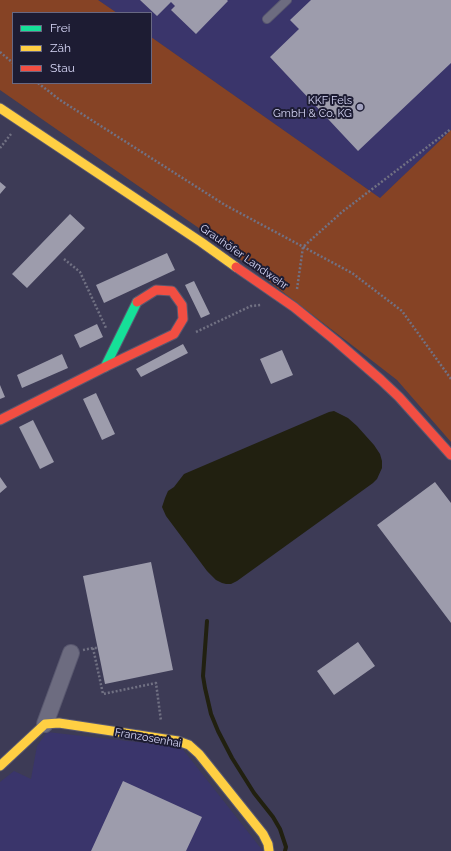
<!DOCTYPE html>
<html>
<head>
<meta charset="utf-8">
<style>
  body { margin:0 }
  #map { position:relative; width:451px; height:851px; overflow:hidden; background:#3d3b56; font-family:Raleway,sans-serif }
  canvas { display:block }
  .legend { position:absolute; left:12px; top:12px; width:140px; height:72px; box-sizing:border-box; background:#1d1c33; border:1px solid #686882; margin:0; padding:5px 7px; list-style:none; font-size:12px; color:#d9d9f9 }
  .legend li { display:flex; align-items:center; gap:8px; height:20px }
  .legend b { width:20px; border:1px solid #686882 }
</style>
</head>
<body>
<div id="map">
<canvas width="451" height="851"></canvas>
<ul class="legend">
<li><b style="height:5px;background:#16e098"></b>Frei</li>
<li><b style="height:5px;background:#ffcf43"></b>Zäh</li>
<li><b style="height:5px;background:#f24e42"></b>Stau</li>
</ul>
</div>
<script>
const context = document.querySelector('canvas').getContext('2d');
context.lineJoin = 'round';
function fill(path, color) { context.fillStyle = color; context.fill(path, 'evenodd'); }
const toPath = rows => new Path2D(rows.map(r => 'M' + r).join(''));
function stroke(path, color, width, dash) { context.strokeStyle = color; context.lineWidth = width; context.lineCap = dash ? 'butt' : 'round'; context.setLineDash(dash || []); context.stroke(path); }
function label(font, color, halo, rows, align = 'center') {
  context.font = font + ' Raleway,sans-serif'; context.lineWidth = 4; context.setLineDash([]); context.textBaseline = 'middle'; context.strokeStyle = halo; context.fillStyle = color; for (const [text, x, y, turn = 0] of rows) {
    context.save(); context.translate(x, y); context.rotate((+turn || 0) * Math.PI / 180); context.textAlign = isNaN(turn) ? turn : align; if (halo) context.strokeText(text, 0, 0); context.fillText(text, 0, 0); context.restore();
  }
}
fill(toPath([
  [98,0,451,0,451,130,380,198,151,37,151,13,117,13],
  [47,732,181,747,263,851,0,851,0,782,14,771,31,779,37,746]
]), '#3a356b');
fill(toPath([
  [0,0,98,0,117,13,13,13,13,83,151,83,151,37,380,198,451,130,451,442,397,380,357,349,206,233,0,90]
]), '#864325');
fill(toPath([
  [334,411,348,418,357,426,374,445,380,454,382,461,382,468,377,479,373,483,237,581,231,584,226,584,222,583,216,580,207,571,166,516,162,507,165,498,168,491,174,487,184,474,329,412]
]), '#212010');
stroke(toPath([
  [207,621,203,676,205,688,211,714,218,731,232,758,254,793,273,817,280,829,286,847,285,851]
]), '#212010', 4);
fill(toPath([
  [140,0,227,0,228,1,196,34,171,10,175,6,171,2,157,16],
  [311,0,451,0,451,63,358,151,270,57,299,29,290,20],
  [0,182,6,187,0,194],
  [70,214,85,228,27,288,12,274],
  [167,253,175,270,104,303,96,285],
  [194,281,210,314,201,318,185,285],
  [97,324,103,337,80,348,74,335],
  [183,344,188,353,141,377,136,369],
  [282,350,293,375,271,384,260,359],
  [62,354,68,368,22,388,17,375],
  [0,385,5,397,0,399],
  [96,393,115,434,102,440,83,399],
  [33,420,54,462,40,469,19,427],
  [0,477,7,487,0,493],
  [435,482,451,503,451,623,377,525],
  [151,562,173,670,105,684,83,576],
  [358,642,375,666,334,695,317,671],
  [123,781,202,817,186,851,91,851]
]), '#9d9cac');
const lane = toPath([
  [267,19,287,0]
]);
const street = toPath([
  [45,724,71,653]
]);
const fast = toPath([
  [105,367,137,302]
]);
const slow = toPath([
  [0,108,201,242,236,267],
  [0,766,45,724,59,723,178,741,189,745,199,754,263,834,268,844,269,851]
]);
const jam = toPath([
  [236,267,294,307,336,341,381,380,399,397,451,455],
  [0,420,105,367,174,334,183,319,182,305,172,291,156,290,137,302]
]);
stroke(lane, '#59586f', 10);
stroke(street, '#59586f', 18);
stroke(fast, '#59586f', 11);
stroke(slow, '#59586f', 11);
stroke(jam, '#59586f', 11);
stroke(toPath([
  [0,52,13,63],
  [38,83,60,100,225,205,352,273,402,311,451,379],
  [0,148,11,134],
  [64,259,80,272,106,328],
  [297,289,303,247,342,212,451,129],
  [196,332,251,306,261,305],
  [93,648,103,694,156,683,161,721],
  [83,650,93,648,97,648]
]), '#717183', 2.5, [2, 2]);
stroke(lane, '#6d6c80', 8);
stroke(street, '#6d6c80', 16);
stroke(fast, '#16e098', 9);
stroke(slow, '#ffcf43', 9);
stroke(jam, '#f24e42', 9);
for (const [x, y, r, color] of [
  [360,107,4,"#a2a2c0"]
]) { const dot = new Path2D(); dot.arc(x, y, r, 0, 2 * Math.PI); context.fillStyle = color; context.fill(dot); stroke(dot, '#1d1c33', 1.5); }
label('11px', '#d9d9f9', '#1d1c33', [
  ["KKF Fels",352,101],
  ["GmbH & Co. KG",352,114]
], 'right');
label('11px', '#d9d9f9', '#1d1c33', [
  ["Grauhöfer Landwehr",244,257,35],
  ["Franzosenhai",148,738,10]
]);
</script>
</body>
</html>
